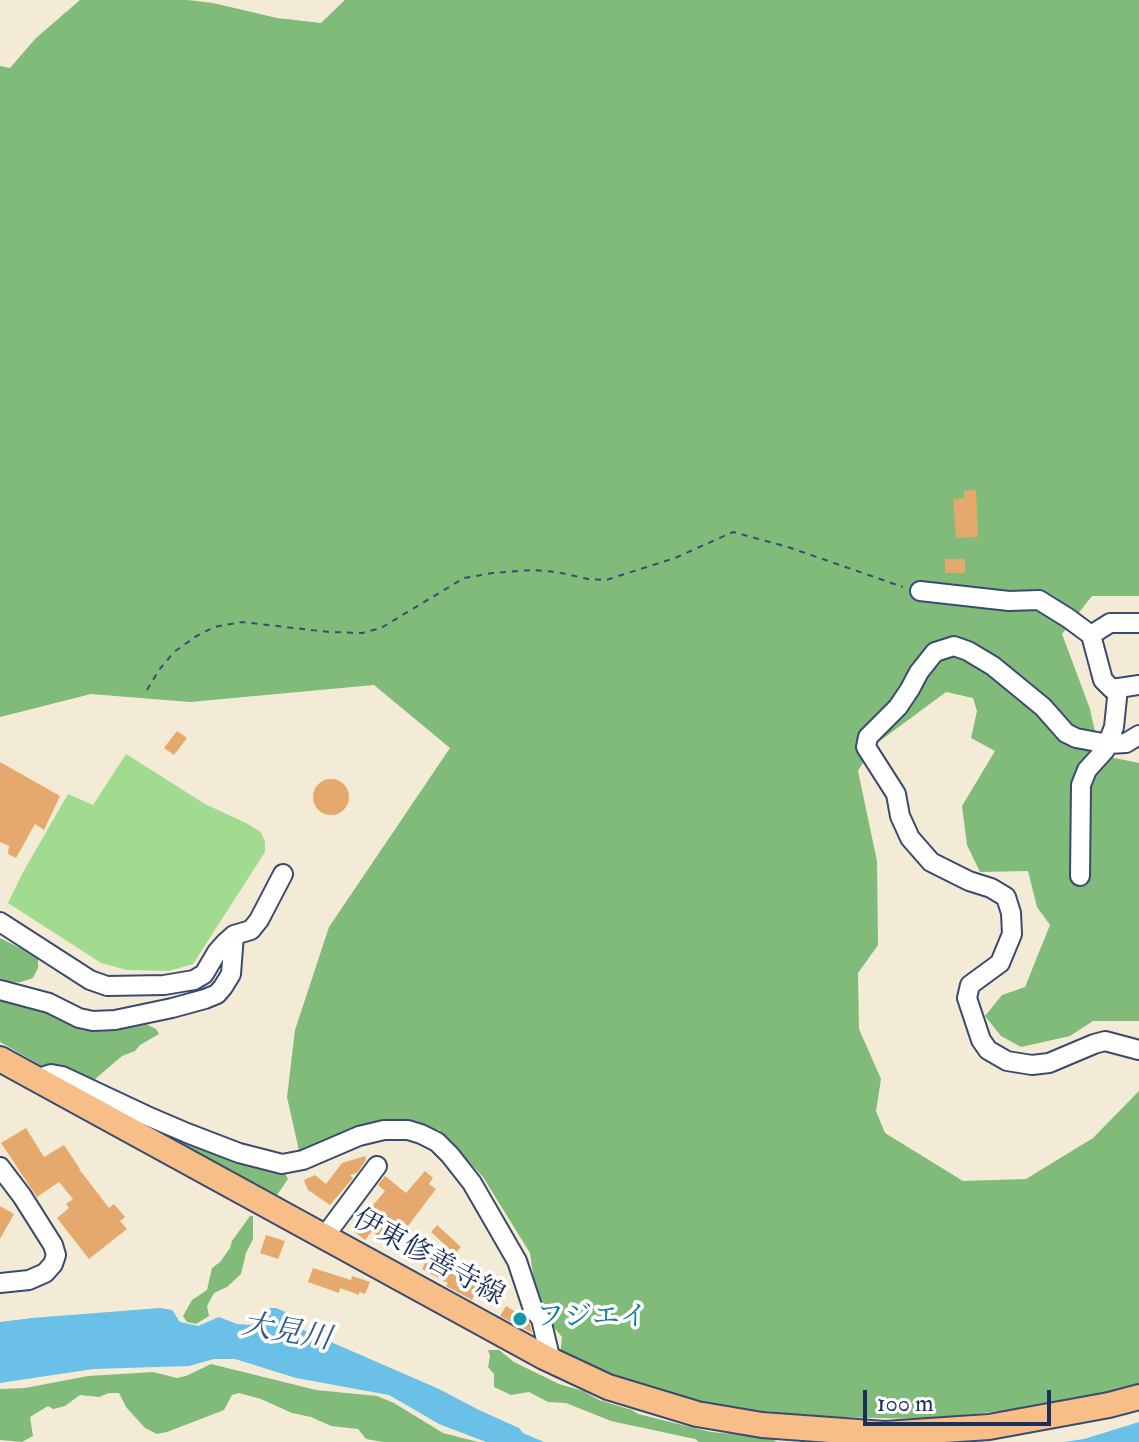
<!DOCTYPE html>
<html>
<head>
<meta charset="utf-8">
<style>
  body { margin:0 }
  #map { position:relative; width:1139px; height:1442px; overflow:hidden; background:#f3ebd6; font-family:"IM FELL Double Pica",serif }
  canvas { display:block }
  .scale { position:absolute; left:863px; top:1390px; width:188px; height:36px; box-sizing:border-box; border:4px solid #1b2f5e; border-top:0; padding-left:10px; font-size:24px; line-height:28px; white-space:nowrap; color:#1b2f5e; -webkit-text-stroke:6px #fff; paint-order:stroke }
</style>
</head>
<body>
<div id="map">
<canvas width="1139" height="1442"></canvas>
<div class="scale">100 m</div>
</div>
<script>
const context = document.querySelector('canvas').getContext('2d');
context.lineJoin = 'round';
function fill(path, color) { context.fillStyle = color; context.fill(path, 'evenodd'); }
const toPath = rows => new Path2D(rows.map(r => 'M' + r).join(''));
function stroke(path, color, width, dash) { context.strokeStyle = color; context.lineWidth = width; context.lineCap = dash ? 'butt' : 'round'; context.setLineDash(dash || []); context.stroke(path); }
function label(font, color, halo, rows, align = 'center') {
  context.font = font + ' "IM FELL Double Pica","Noto Serif JP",serif'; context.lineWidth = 7; context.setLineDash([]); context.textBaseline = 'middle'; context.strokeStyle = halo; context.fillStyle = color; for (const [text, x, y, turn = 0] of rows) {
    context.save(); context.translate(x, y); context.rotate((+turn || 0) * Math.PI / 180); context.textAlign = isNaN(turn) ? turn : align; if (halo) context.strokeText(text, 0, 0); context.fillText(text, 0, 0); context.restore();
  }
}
fill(toPath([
  [126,754,205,804,246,823,261,832,265,842,265,852,193,964,169,971,127,970,101,963,8,903,22,874,68,794,93,805]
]), '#a0db8f');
fill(toPath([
  [80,0,187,0,213,3,277,18,321,23,345,0,1139,0,1139,596,1092,596,1062,634,1090,709,1100,755,1139,763,1139,1021,1093,1021,1070,1036,1021,1047,1001,1036,985,1016,1002,995,1025,987,1050,925,1037,907,1028,871,980,872,967,845,962,806,995,751,971,738,977,711,973,698,946,692,873,746,858,771,877,861,878,945,858,973,859,1029,881,1079,876,1111,885,1133,963,1181,1026,1179,1093,1138,1139,1091,1139,1386,1105,1394,1043,1406,932,1419,831,1417,717,1407,634,1385,560,1357,562,1337,538,1309,530,1253,483,1177,439,1130,385,1119,299,1151,287,1097,295,1030,329,927,450,748,374,685,190,702,91,694,0,717,0,66,10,68,36,38],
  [0,938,38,957,38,968,33,978,21,982,6,983,0,981],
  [0,996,23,1004,28,1009,46,1009,128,1026,146,1024,156,1029,159,1034,140,1045,135,1051,122,1056,94,1080,78,1078,58,1068,42,1066,0,1042],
  [180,1140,200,1147,212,1154,232,1157,276,1170,285,1173,288,1179,277,1195,265,1195,179,1143],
  [250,1216,253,1216,253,1239,246,1253,241,1274,227,1287,214,1293,207,1306,209,1316,196,1324,187,1322,183,1316,192,1300,207,1290,212,1268,220,1262,230,1248,232,1241],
  [488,1350,499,1350,514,1362,559,1384,583,1391,599,1400,632,1410,638,1414,711,1432,771,1438,777,1442,699,1442,695,1439,611,1421,566,1403,548,1402,529,1392,511,1395,494,1387,494,1374,488,1367,490,1356],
  [211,1364,316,1390,377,1396,394,1403,443,1433,478,1442,383,1442,366,1439,358,1429,331,1426,311,1417,292,1413,261,1399,239,1393,232,1395,224,1410,167,1432,157,1434,145,1428,126,1407,119,1393,109,1393,99,1397,80,1395,65,1406,53,1409,48,1406,30,1417,33,1436,22,1442,0,1440,0,1389,25,1388,88,1376,153,1372,177,1378,186,1376]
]), '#80bb7a');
fill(toPath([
  [160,1308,172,1310,180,1322,198,1326,219,1317,237,1324,251,1325,270,1308,276,1308,290,1314,301,1329,439,1389,479,1410,519,1428,523,1433,544,1442,486,1442,439,1424,389,1395,296,1378,235,1359,214,1359,189,1366,93,1369,0,1383,0,1322,32,1318],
  [1139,1422,1139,1442,1064,1442,1084,1439]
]), '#6ac0e7');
fill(toPath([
  [976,490,978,537,956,538,953,499,965,498,964,491],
  [945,559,965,559,965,573,945,573],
  [177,731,187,738,174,755,164,748],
  [0,762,60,796,44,830,35,824,16,858,8,854,9,846,0,842],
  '313 797a18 18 0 1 1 36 0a18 18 0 1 1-36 0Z',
  [26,1128,44,1157,64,1145,80,1169,79,1169,109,1208,114,1204,125,1217,120,1221,127,1229,89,1259,57,1218,69,1208,66,1204,73,1199,59,1182,37,1197,1,1143],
  [365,1156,366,1160,357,1173,350,1175,353,1178,330,1205,308,1190,304,1180,315,1175,326,1184,342,1163],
  [425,1171,433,1178,429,1184,436,1189,408,1226,400,1220,383,1240,372,1231,365,1240,352,1230,385,1191,378,1185,385,1176,406,1193],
  [0,1206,14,1214,0,1239],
  [437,1225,461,1247,455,1254,431,1232],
  [266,1235,285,1241,278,1259,260,1253],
  [429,1256,445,1265,442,1268,478,1288,472,1300,446,1286,448,1283,422,1269],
  [313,1268,351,1280,352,1276,370,1282,365,1294,359,1292,359,1295,340,1288,339,1293,308,1282],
  [506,1306,521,1315,522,1314,530,1324,532,1333,500,1316]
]), '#e5a96e');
const minor = toPath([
  [920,591,1009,601,1039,600,1068,618,1091,635,1103,680,1112,689,1139,685],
  [1091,635,1110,623,1139,623],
  [1139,735,1126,743,1108,744,1076,738,1066,733,1043,707,993,666,968,651,954,646,935,652,919,672,910,689,898,707,868,737,866,747,896,794,900,816,910,838,931,862,969,881,991,888,1006,897,1011,913,1012,934,1000,963,970,985,967,998,981,1040,988,1050,1007,1061,1032,1065,1049,1063,1094,1044,1105,1041,1139,1050],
  [1080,876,1081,785,1087,770,1105,750,1114,727,1118,688],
  [0,922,90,980,107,986,164,985,194,980,204,974,217,952,225,943,234,935,251,930,259,920,283,874],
  [0,990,49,1003,79,1018,93,1021,115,1020,172,1008,205,999,217,994,223,987,231,974,234,935],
  [36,1079,51,1074,62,1076,145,1115,187,1133,239,1153,282,1164,303,1160,359,1136,384,1130,408,1130,421,1134,437,1142,450,1155,472,1183,517,1261,533,1309,541,1319,551,1361],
  [0,1167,22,1196,53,1245,56,1255,53,1264,45,1273,29,1280,0,1283],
  [324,1237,377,1166]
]);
const major = toPath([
  [0,1059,544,1357,608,1387,697,1414,762,1425,885,1434,989,1427,1109,1405,1139,1397]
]);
stroke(minor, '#3b4b70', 22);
stroke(major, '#3b4b70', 28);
stroke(toPath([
  [147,690,159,670,174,652,195,637,214,627,242,622,329,632,362,633,381,628,464,578,493,573,532,570,557,572,588,579,606,580,675,558,733,532,788,547,903,587]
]), '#3b4b70', 2, [6, 6]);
stroke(minor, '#fff', 18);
stroke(major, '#f7be87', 24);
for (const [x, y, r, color] of [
  [520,1319,8,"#0f9aa8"]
]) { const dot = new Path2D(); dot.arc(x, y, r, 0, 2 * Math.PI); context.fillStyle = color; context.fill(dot); stroke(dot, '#fff', 3); }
label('28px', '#1b2f5e', '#fff', [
  ["伊東修善寺線",428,1259,29]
]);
label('28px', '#0d838f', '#fff', [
  ["フジエイ",536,1319]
], 'left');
label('italic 30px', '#335a87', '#fff', [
  ["大見川",286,1334,10]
]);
</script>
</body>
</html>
